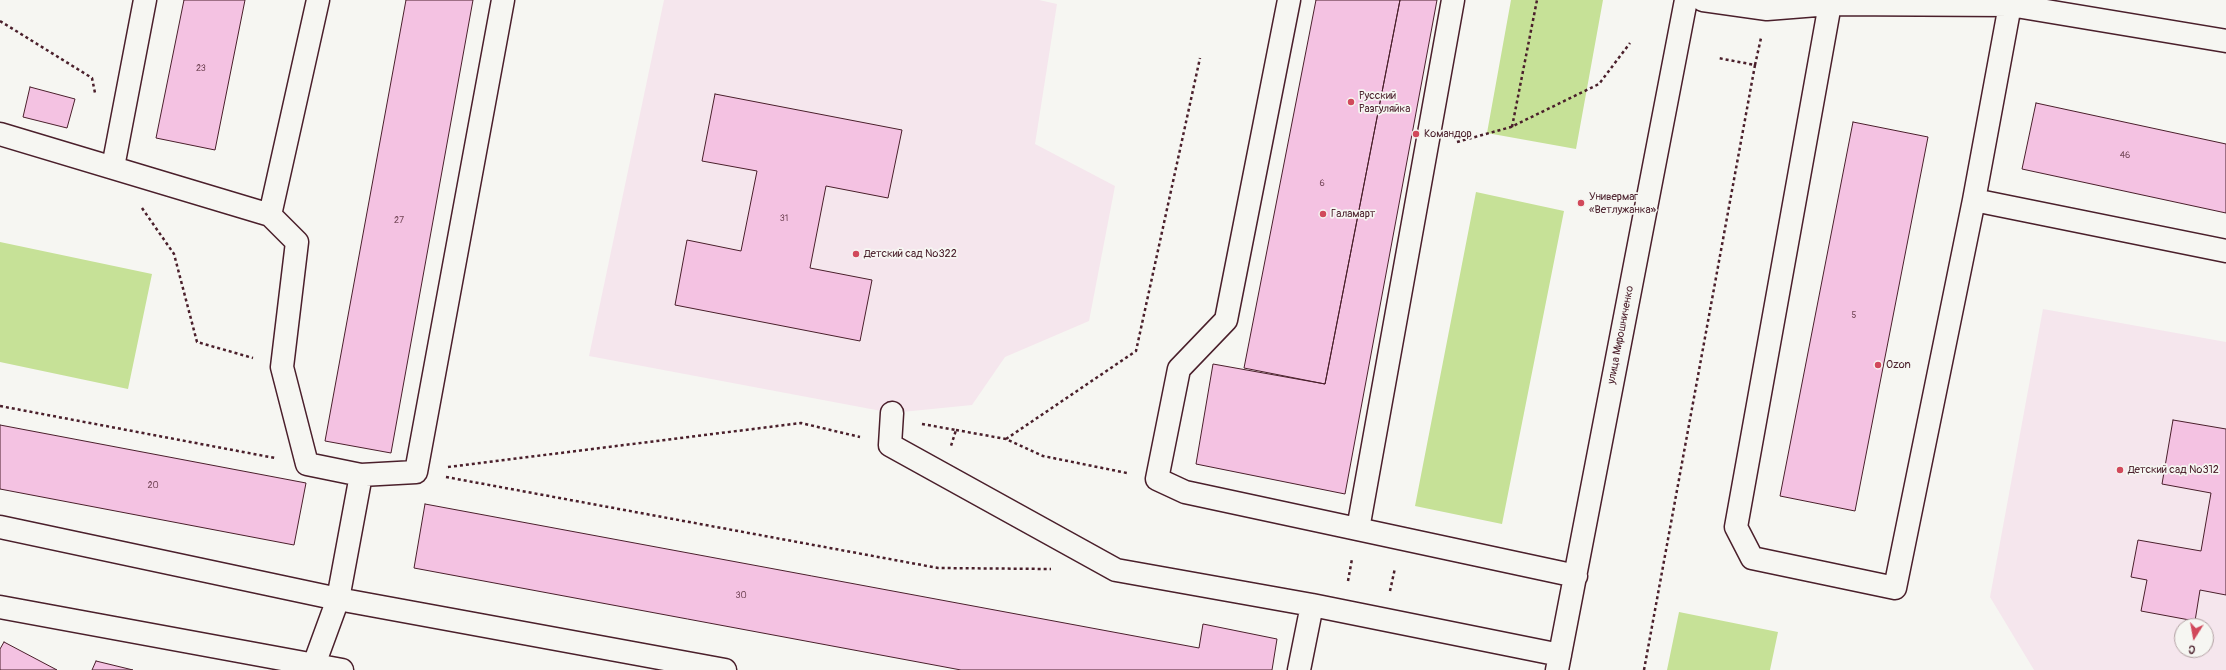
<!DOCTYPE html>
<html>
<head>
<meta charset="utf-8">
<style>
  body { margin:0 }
  #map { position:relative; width:2226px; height:670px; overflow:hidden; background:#f6f6f2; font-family:Pangolin,sans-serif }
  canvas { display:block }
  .north { position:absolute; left:2174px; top:618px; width:40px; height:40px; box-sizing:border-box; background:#f6f6f2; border:1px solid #b1a0a2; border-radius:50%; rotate:191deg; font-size:11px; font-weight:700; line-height:16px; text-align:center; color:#4a1f2b }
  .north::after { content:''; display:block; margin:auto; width:14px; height:18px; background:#d1495b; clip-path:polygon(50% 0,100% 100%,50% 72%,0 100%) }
</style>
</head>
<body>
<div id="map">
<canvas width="2226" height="670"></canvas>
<div class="north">С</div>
</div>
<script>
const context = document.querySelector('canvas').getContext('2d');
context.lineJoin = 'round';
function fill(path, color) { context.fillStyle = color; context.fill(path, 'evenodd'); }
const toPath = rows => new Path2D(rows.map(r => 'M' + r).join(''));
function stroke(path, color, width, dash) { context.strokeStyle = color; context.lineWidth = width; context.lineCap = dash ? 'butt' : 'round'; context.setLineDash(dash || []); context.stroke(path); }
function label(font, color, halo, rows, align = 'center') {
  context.font = font + ' Pangolin,sans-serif'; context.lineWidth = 3.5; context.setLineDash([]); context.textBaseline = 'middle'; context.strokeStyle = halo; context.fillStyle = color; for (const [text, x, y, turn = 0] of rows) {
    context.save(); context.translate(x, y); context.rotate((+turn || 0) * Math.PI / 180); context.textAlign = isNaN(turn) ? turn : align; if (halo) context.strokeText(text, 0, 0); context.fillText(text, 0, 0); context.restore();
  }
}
fill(toPath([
  [664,0,1039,0,1057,4,1035,144,1115,186,1089,321,1005,357,972,405,892,413,589,356],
  [2043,309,2226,342,2226,670,2034,670,1990,597],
  [2182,626,2206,626,2206,650,2182,650]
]), '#f5e6ed');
fill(toPath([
  [1511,0,1603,0,1576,149,1487,133],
  [1476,192,1564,211,1502,524,1415,506],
  [0,242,152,274,128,389,0,362],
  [1679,612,1778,632,1770,670,1667,670]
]), '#c6e197');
const building = toPath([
  [184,0,245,0,215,150,156,138,184,0],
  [406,0,473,0,391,453,325,441,406,0],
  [1316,0,1400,0,1325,384,1244,368,1316,0],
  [1400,0,1437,0,1345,494,1196,464,1213,364,1325,384,1400,0],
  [30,87,75,99,67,128,23,117,30,87],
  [715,94,902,130,888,198,826,186,810,268,872,280,860,341,675,305,687,240,741,251,757,171,702,161,715,94],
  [2036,103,2226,144,2226,213,2022,169,2036,103],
  [1853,122,1928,137,1855,511,1780,496,1853,122],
  [2173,420,2226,429,2226,595,2200,590,2195,621,2141,611,2147,580,2131,577,2138,540,2201,551,2211,493,2162,484,2173,420],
  [0,425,306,483,294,545,0,489,0,425],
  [425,504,1199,648,1203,624,1277,639,1272,670,961,670,414,568,425,504],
  [4,642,57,670,0,670,0,649,4,642],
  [96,661,133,670,92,670,96,661]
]);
fill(building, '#f4c2e2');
stroke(building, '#4a1f2b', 1);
const minor = toPath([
  [1289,0,1226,320,1179,369,1157,479,1185,492,1576,576],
  [1703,0,1767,9,1830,4,2010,5,2226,41],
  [1830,4,1736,527,1752,558,1895,588,1974,200,2010,5],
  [0,134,270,215,297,242,282,367,307,464,361,475,338,599,312,670],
  [113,167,145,0],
  [1974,200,2226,251],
  [270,215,318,0],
  [892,413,890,445,1116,570,1312,605,1560,655],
  [361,475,416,472,503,0],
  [0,527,338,599,725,670],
  [1358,529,1453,0],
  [0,607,342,670],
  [1299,670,1312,605],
  [1557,670,1686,0]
]);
stroke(minor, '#4a1f2b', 25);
stroke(toPath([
  [0,21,92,78,95,93],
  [1755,65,1761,38],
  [1512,127,1537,0],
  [1457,142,1511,127,1599,84,1630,43],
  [142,208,174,254,197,342,253,358],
  [0,406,275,458],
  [922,424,956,430,951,446],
  [956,430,1006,439,1043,456,1127,473],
  [1006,439,1136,351,1200,58],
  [448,467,801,423,860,437],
  [446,477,938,568,1051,569],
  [1348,581,1352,559],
  [1390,591,1395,568],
  [1644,670,1755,65,1718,58]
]), '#4a1f2b', 2.5, [3, 3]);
stroke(minor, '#f6f6f2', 22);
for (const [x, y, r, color] of [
  [1351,102,4,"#d1495b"],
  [1416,134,4,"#d1495b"],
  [1581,203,4,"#d1495b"],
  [1323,214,4,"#d1495b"],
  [856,254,4,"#d1495b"],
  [1878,365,4,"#d1495b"],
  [2120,470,4,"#d1495b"]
]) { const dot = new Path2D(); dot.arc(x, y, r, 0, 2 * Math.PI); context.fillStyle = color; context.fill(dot); stroke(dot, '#f6f6f2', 1.5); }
label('9px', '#744859', null, [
  ["23",201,69],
  ["46",2125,156],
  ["6",1322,184],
  ["31",784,219],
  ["27",399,221],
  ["5",1854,316],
  ["20",153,486],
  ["30",741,596]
]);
label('11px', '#4a1f2b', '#f6f6f2', [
  ["Русский",1359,96],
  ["Разгуляйка",1359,109],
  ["Командор",1424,134],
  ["Универмаг",1589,197],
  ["«Ветлужанка»",1589,210],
  ["Галамарт",1331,214],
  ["Детский сад №322",864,254],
  ["Ozon",1886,365],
  ["Детский сад №312",2128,470]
], 'left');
label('11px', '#4a1f2b', '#f6f6f2', [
  ["улица Мирошниченко",1621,335,-79]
]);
</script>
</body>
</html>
